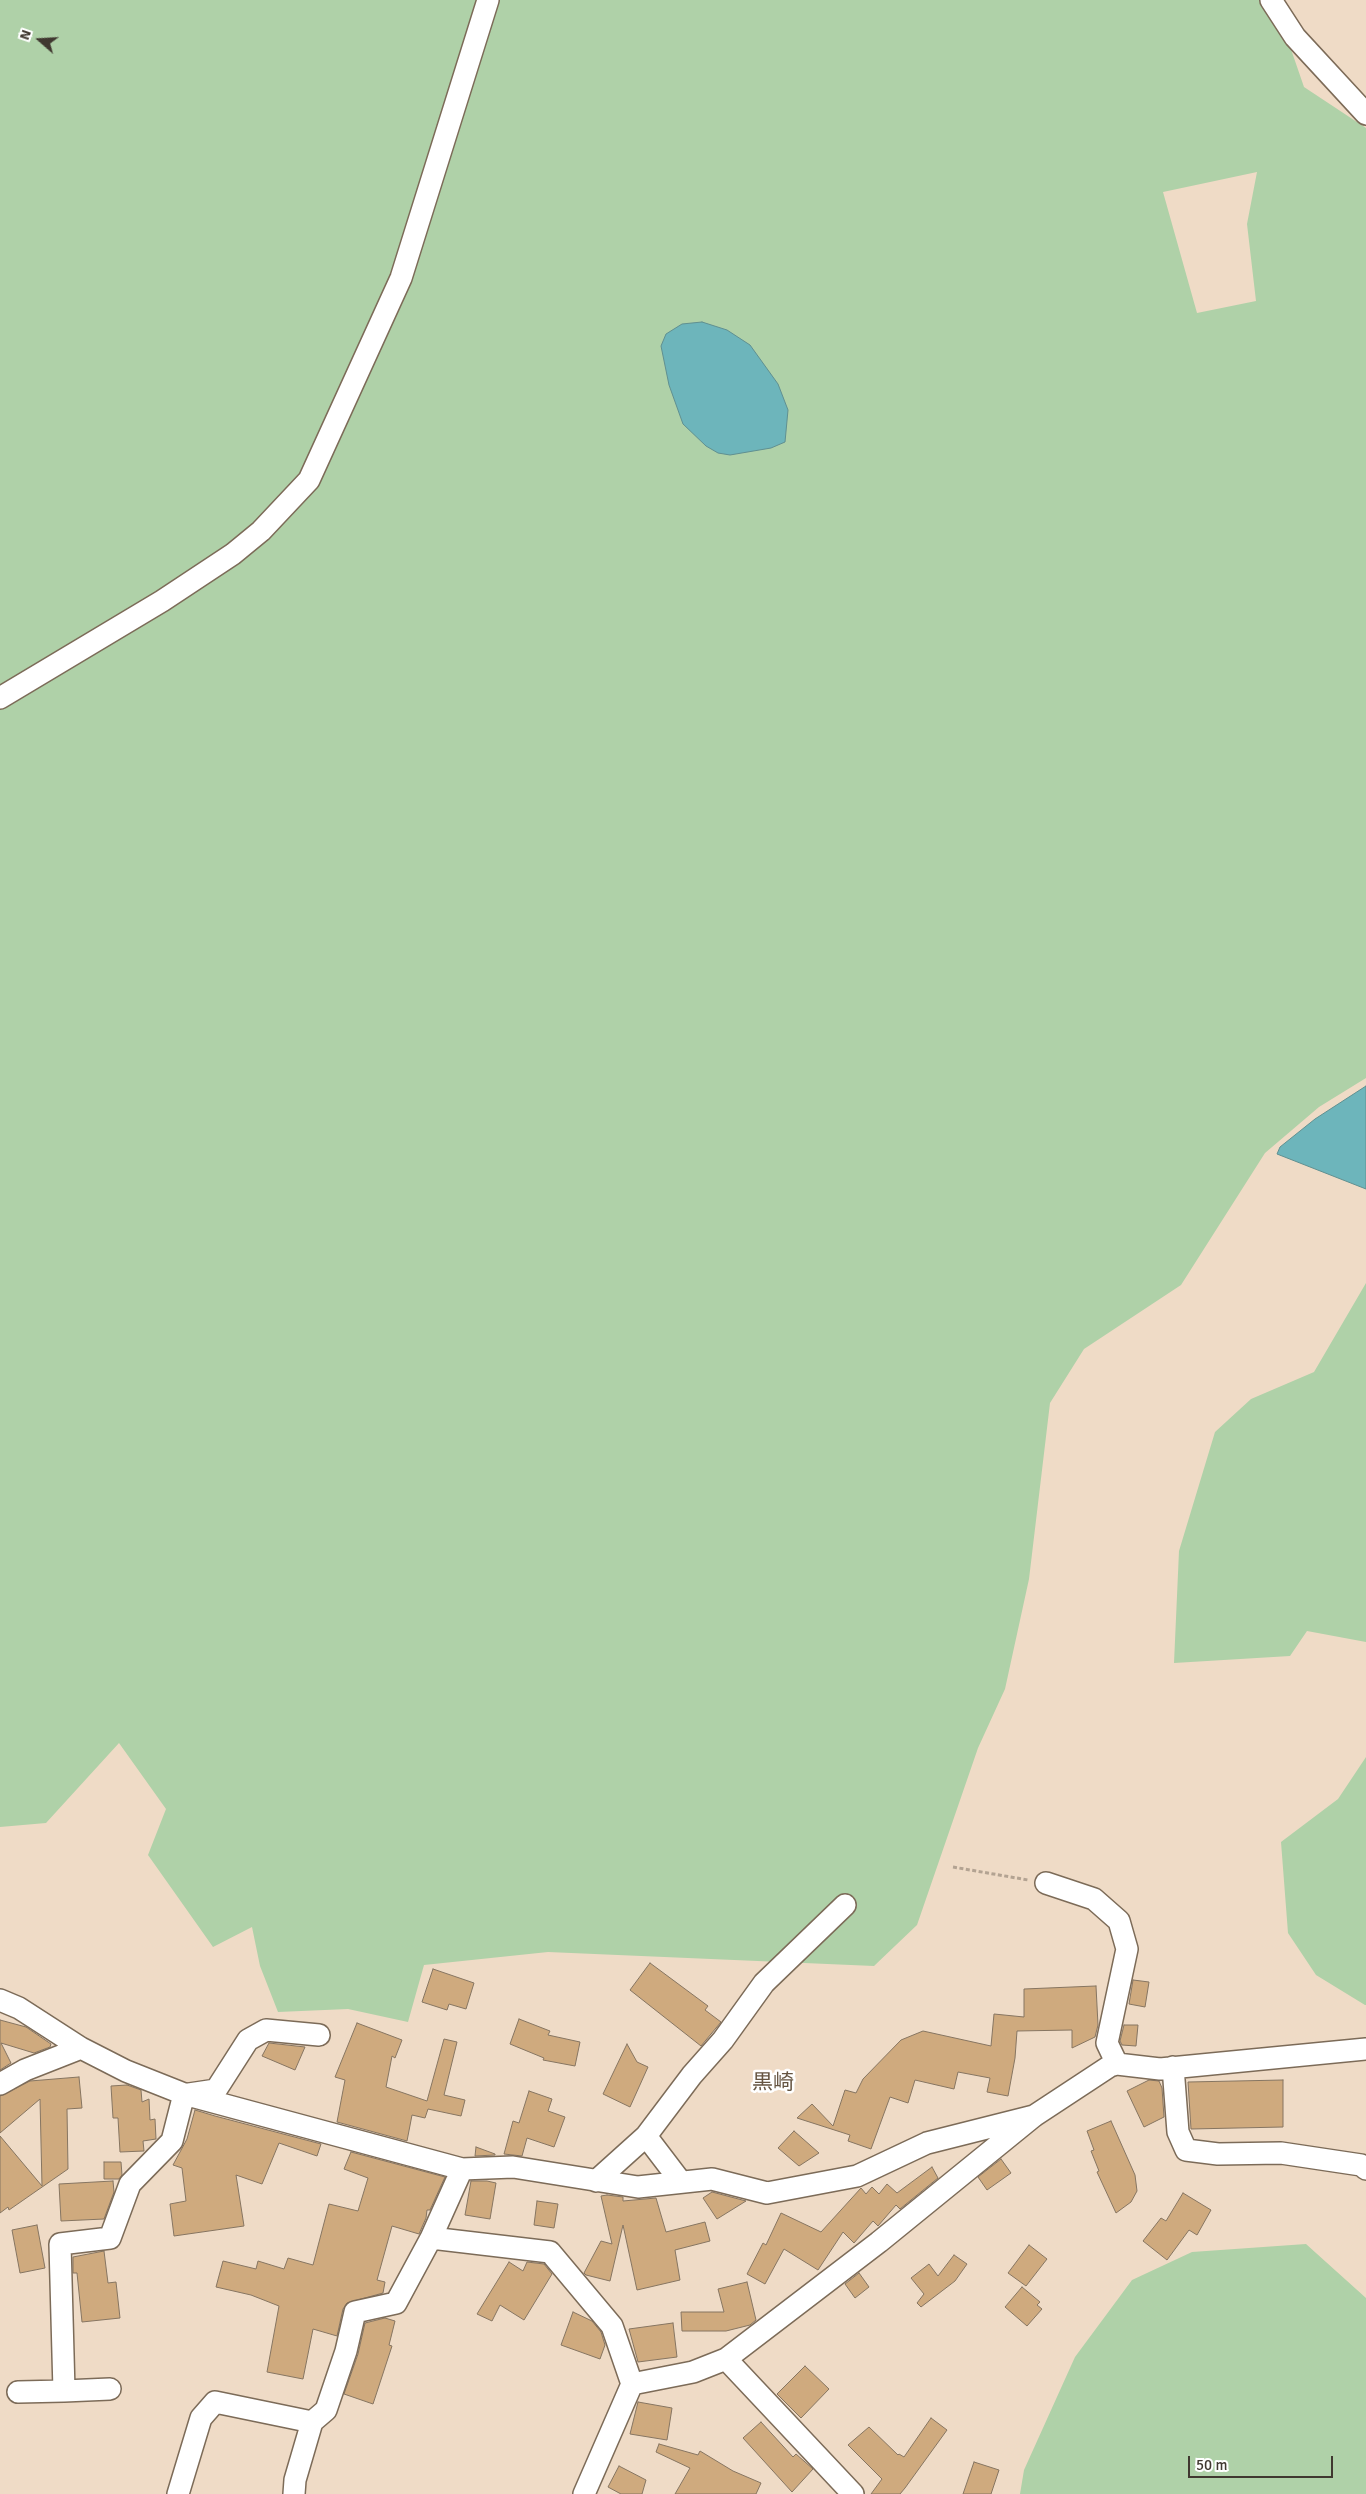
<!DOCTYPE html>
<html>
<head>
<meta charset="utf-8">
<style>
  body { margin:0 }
  #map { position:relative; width:1366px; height:2494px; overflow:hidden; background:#efdbc6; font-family:Signika,sans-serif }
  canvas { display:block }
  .north { position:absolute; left:15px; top:15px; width:50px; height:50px; -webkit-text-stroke:4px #fff; paint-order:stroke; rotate:289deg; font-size:14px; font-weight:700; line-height:20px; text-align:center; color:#403830 }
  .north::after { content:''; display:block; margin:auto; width:18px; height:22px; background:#403830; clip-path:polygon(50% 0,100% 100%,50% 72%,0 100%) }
  .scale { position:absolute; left:1188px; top:2456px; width:145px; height:22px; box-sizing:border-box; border:2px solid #403830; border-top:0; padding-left:6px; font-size:15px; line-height:18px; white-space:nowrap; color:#403830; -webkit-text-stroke:4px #fff; paint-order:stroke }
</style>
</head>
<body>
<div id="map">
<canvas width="1366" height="2494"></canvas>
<div class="north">N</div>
<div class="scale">50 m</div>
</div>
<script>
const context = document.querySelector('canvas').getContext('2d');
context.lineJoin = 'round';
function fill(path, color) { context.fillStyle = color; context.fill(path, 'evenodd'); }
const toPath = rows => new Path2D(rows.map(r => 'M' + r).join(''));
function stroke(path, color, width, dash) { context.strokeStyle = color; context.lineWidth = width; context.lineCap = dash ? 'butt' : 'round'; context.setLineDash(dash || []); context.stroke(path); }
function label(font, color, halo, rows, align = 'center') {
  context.font = font + ' Signika,"Noto Sans JP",sans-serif'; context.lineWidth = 5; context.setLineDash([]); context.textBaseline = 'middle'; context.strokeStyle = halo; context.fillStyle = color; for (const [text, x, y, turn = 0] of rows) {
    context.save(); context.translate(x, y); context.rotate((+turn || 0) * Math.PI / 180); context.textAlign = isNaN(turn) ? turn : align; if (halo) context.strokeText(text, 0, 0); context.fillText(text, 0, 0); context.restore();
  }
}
fill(toPath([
  [0,0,1274,0,1304,87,1366,128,1366,1078,1319,1107,1265,1153,1181,1285,1084,1349,1050,1403,1029,1579,1005,1689,978,1748,917,1925,874,1966,548,1952,424,1965,408,2022,348,2009,278,2012,260,1966,252,1927,213,1947,148,1855,166,1809,119,1743,46,1823,0,1827],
  [1257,172,1247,224,1256,301,1197,313,1163,192],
  [1366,1283,1366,1642,1307,1631,1290,1656,1174,1663,1179,1551,1215,1432,1251,1399,1314,1372],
  [1366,1757,1366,2005,1365,2005,1316,1975,1288,1933,1281,1842,1338,1799],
  [1306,2244,1366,2298,1366,2494,1020,2494,1024,2470,1075,2357,1132,2280,1192,2252]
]), '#afd1a8');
const water = toPath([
  [702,322,727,330,750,345,778,384,788,410,785,442,771,448,730,455,718,453,706,446,683,424,669,385,661,346,666,334,682,324,702,322],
  [1366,1086,1366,1189,1277,1154,1280,1147,1315,1119,1366,1086]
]);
fill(water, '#6db5bb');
stroke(water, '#609091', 1);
const building = toPath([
  [650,1963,708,2006,705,2010,721,2022,701,2046,630,1990,650,1963],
  [433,1969,474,1983,466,2009,449,2004,447,2010,422,2002,433,1969],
  [1133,1980,1149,1982,1145,2007,1129,2004,1133,1980],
  [1096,1986,1098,2025,1095,2037,1072,2048,1072,2030,1017,2031,1015,2058,1008,2096,987,2092,990,2078,958,2072,954,2089,915,2080,908,2103,890,2097,871,2149,848,2141,850,2135,797,2118,812,2104,833,2126,845,2090,856,2093,863,2079,901,2040,923,2031,991,2046,994,2014,1024,2017,1024,1989,1096,1986],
  [519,2019,550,2031,548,2035,580,2042,575,2066,543,2060,544,2058,510,2044,519,2019],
  [0,2020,26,2027,51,2044,50,2047,34,2053,1,2043,11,2063,0,2070,0,2020],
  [357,2023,402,2040,395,2058,392,2056,386,2087,427,2101,444,2039,457,2042,444,2095,465,2100,461,2116,428,2109,425,2118,412,2115,407,2141,337,2122,345,2080,335,2077,357,2023],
  [1124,2025,1138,2025,1136,2046,1122,2045,1120,2041,1124,2025],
  [269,2043,305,2047,295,2070,262,2056,269,2043],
  [627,2044,637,2062,648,2067,630,2107,603,2094,627,2044],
  [79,2077,82,2108,67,2109,68,2169,9,2210,8,2207,0,2213,0,2136,42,2186,40,2099,0,2133,0,2096,30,2081,79,2077],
  [1149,2080,1159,2081,1162,2088,1164,2117,1144,2127,1127,2091,1149,2080],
  [1283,2080,1283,2127,1191,2129,1188,2082,1283,2080],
  [127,2085,141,2090,142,2102,149,2099,150,2120,155,2119,156,2139,143,2141,144,2151,120,2152,118,2118,113,2118,111,2086,127,2085],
  [529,2091,552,2099,548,2111,565,2117,554,2147,527,2138,522,2156,504,2154,513,2121,519,2123,529,2091],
  [195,2110,215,2116,321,2144,317,2156,279,2143,262,2184,236,2175,244,2226,174,2236,170,2204,186,2201,182,2168,173,2165,187,2139,195,2110],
  [1111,2121,1135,2175,1137,2191,1131,2202,1116,2213,1097,2172,1099,2171,1091,2151,1094,2150,1087,2131,1111,2121],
  [794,2131,819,2153,799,2166,778,2148,794,2131],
  [476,2147,495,2154,495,2155,475,2156,476,2147],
  [351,2152,445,2177,430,2210,427,2210,426,2218,419,2234,392,2226,377,2280,385,2282,383,2293,347,2303,343,2309,337,2336,313,2329,303,2379,267,2372,279,2306,251,2295,216,2287,223,2261,256,2269,258,2261,284,2269,288,2258,313,2265,329,2204,358,2211,368,2178,344,2169,351,2152],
  [1001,2159,1011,2173,987,2190,978,2177,1001,2159],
  [104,2162,121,2162,122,2175,119,2179,104,2179,104,2162],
  [932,2167,938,2178,900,2209,896,2205,878,2226,873,2221,854,2243,843,2232,818,2270,784,2249,765,2284,747,2274,763,2243,766,2245,781,2213,821,2232,861,2188,866,2194,872,2187,879,2194,887,2184,897,2193,932,2167],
  [113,2181,114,2192,104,2219,61,2221,59,2184,113,2181],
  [471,2181,487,2181,496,2183,490,2219,465,2215,471,2181],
  [712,2192,746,2201,717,2219,703,2198,712,2192],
  [1183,2193,1211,2210,1197,2235,1189,2230,1167,2260,1143,2241,1161,2218,1166,2221,1183,2193],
  [607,2195,623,2197,623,2201,656,2198,666,2232,705,2222,710,2241,675,2250,680,2280,637,2290,623,2225,610,2281,586,2275,584,2273,601,2241,612,2244,601,2196,607,2195],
  [537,2201,558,2204,554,2228,534,2225,537,2201],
  [37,2225,45,2268,20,2273,12,2230,37,2225],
  [1029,2245,1047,2259,1026,2286,1008,2273,1029,2245],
  [104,2251,108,2283,116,2282,120,2318,82,2322,77,2273,73,2273,73,2257,104,2251],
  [954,2255,967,2264,955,2281,921,2307,917,2303,924,2294,911,2278,929,2264,938,2276,954,2255],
  [509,2262,523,2271,527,2262,544,2264,552,2274,524,2320,500,2305,492,2321,477,2314,509,2262],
  [859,2273,869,2287,855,2298,845,2284,859,2273],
  [747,2282,756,2320,750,2325,726,2331,682,2331,681,2312,724,2312,718,2289,747,2282],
  [1022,2287,1040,2302,1037,2305,1042,2309,1027,2326,1005,2307,1022,2287],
  [573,2312,592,2321,601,2332,605,2345,600,2359,561,2345,573,2312],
  [385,2318,395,2321,389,2345,392,2346,373,2404,344,2394,358,2354,365,2323,385,2318],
  [673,2323,677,2357,638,2362,629,2329,673,2323],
  [805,2366,829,2389,801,2418,777,2394,805,2366],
  [638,2402,672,2408,667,2440,630,2434,638,2402],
  [931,2418,947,2430,905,2488,900,2494,871,2494,882,2479,848,2445,869,2427,898,2455,899,2454,904,2457,931,2418],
  [761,2422,793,2457,796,2454,813,2469,792,2492,743,2438,761,2422],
  [659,2444,698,2455,700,2451,733,2471,761,2483,756,2494,675,2494,690,2468,656,2452,659,2444],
  [974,2462,999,2470,991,2494,963,2494,974,2462],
  [619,2466,646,2480,642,2494,621,2494,608,2487,619,2466]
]);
fill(building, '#cfaa7e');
stroke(building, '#867561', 1);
const minor = toPath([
  [1271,0,1295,37,1366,114],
  [0,698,162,601,233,554,261,531,309,480,401,278,488,0],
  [1046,1883,1094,1899,1119,1921,1127,1949,1107,2043,1117,2064],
  [0,2000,19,2008,81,2048,126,2071,184,2094,462,2169,513,2167,638,2187,712,2179,767,2193,857,2176,927,2143,1034,2116],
  [1173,2067,1178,2132,1186,2150,1218,2154,1281,2153,1361,2165,1366,2169],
  [0,2084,25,2070,81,2048],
  [189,2094,216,2090,248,2040,266,2030,319,2035],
  [646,2136,681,2182],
  [596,2181,646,2136,692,2075,723,2040,764,1983,845,1905],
  [431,2238,550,2252,612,2326,632,2384,584,2494],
  [726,2359,853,2494],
  [632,2384,693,2372,726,2359,879,2242,1034,2116,1110,2066,1117,2064,1160,2069,1366,2049],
  [64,2391,110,2389],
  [18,2392,64,2391,60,2244,110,2238,130,2184,172,2141,184,2094],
  [178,2494,201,2418,215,2402,312,2422],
  [294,2494,295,2480,312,2422,326,2410,346,2351,355,2312,396,2303,431,2238,462,2169]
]);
stroke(minor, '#7c6b58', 24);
stroke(toPath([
  [953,1867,1028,1880]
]), '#b3a392', 3, [4, 2.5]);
stroke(minor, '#fff', 21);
label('21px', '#655441', '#fff', [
  ["黒崎",773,2083]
]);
</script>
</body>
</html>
